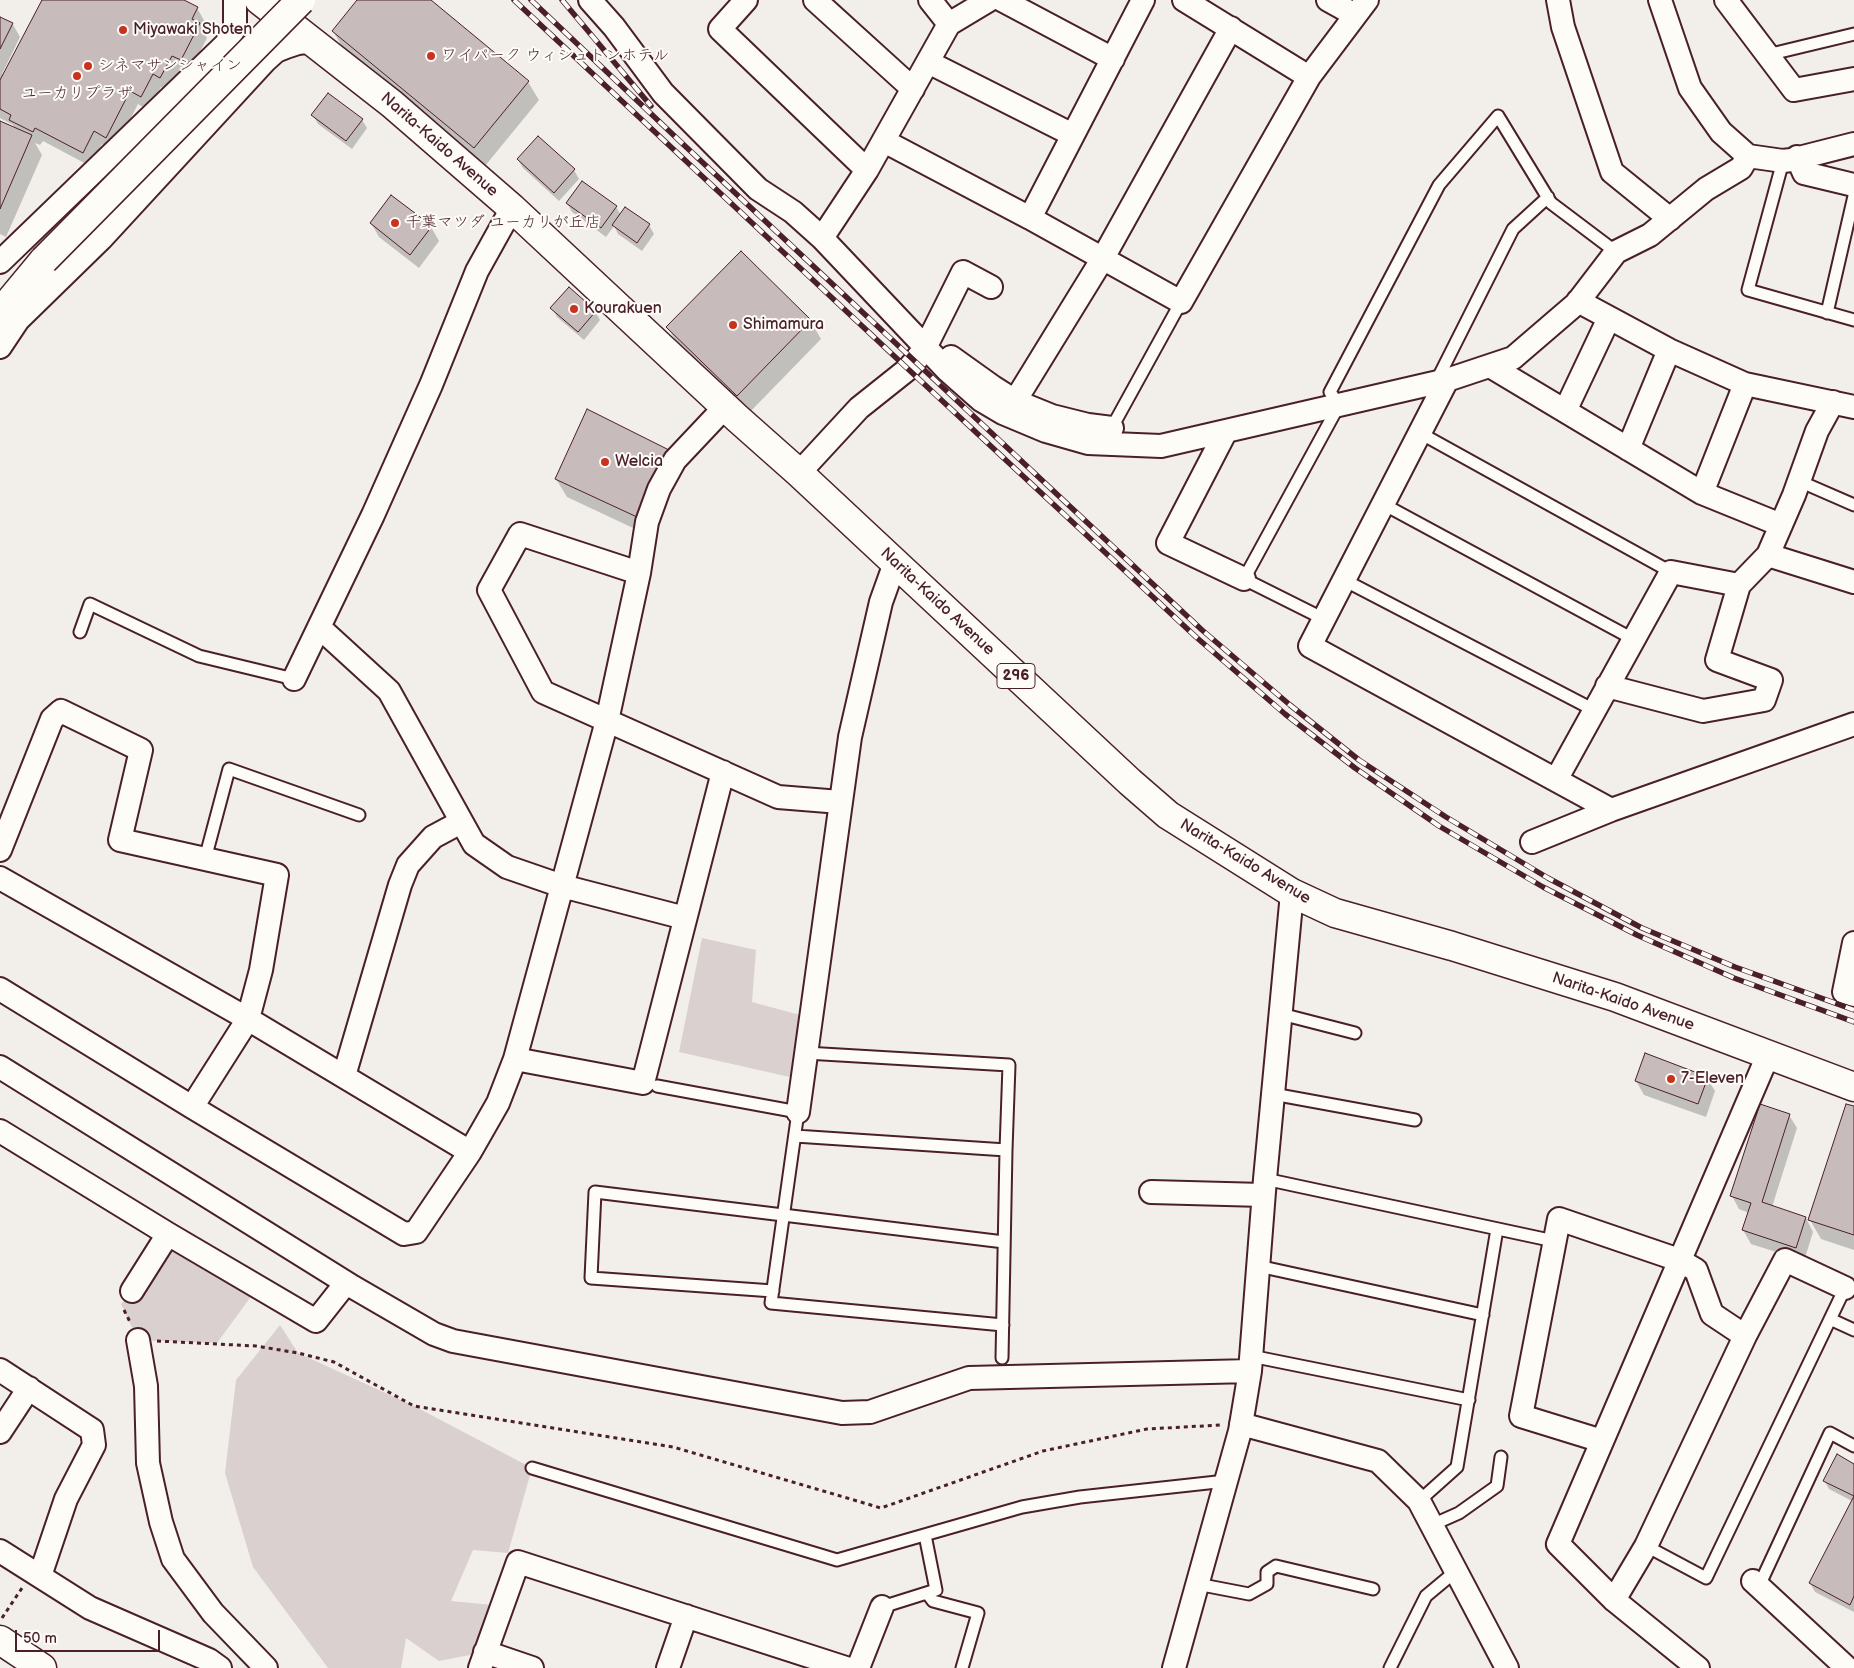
<!DOCTYPE html>
<html>
<head>
<meta charset="utf-8">
<style>
  body { margin:0 }
  #map { position:relative; width:1854px; height:1668px; overflow:hidden; background:#f2efeb; font-family:"Balsamiq Sans",sans-serif }
  canvas { display:block }
  .scale { position:absolute; left:15px; top:1630px; width:145px; height:22px; box-sizing:border-box; border:2px solid #4a1f2b; border-top:0; padding-left:6px; font-size:15px; line-height:18px; white-space:nowrap; color:#4a1f2b; -webkit-text-stroke:4px #fdfcf7; paint-order:stroke }
</style>
</head>
<body>
<div id="map">
<canvas width="1854" height="1668"></canvas>
<div class="scale">50 m</div>
</div>
<script>
const context = document.querySelector('canvas').getContext('2d');
context.lineJoin = 'round';
function fill(path, color) { context.fillStyle = color; context.fill(path, 'evenodd'); }
const toPath = rows => new Path2D(rows.map(r => 'M' + r).join(''));
function stroke(path, color, width, dash) { context.strokeStyle = color; context.lineWidth = width; context.lineCap = dash ? 'butt' : 'round'; context.setLineDash(dash || []); context.stroke(path); }
function label(font, color, halo, rows, align = 'center') {
  context.font = font + ' "Balsamiq Sans","Klee One",sans-serif'; context.lineWidth = 4; context.setLineDash([]); context.textBaseline = 'middle'; context.strokeStyle = halo; context.fillStyle = color; for (const [text, x, y, turn = 0] of rows) {
    context.save(); context.translate(x, y); context.rotate((+turn || 0) * Math.PI / 180); context.textAlign = isNaN(turn) ? turn : align; if (halo) context.strokeText(text, 0, 0); context.fillText(text, 0, 0); context.restore();
  }
}
fill(toPath([
  [702,938,756,950,752,1002,811,1018,803,1080,679,1052],
  [168,1234,258,1287,217,1343,138,1340,121,1304,132,1291],
  [280,1325,298,1353,414,1406,532,1468,508,1553,473,1550,451,1601,502,1606,485,1652,439,1661,406,1638,401,1668,328,1668,253,1567,225,1473,236,1380]
]), '#d9d0cf');
fill(toPath([
  [44,0,181,0,197,8,205,22,202,28,207,38,189,73,180,69,168,91,161,87,148,110,138,104,114,151,102,144,90,166,43,141,40,145,35,143,42,155,6,237,0,234,0,122,15,129,13,125,0,118,0,18,12,23,20,37,2,74,4,75],
  [359,0,429,0,528,82,539,100,485,166,344,50,333,31],
  [313,115,362,120,367,128,352,149,318,124],
  [518,160,574,170,579,179,559,201,523,168],
  [567,203,616,207,621,215,626,208,649,225,654,234,642,251,618,234,614,226,606,237,572,212],
  [371,223,431,227,439,241,419,268,379,237],
  [552,308,595,311,600,320,584,340,557,317],
  [810,320,821,339,748,414,679,346,668,328],
  [668,451,648,535,567,497,556,479],
  [1707,1078,1715,1091,1706,1117,1644,1095,1636,1081],
  [1854,1107,1854,1250,1821,1239,1810,1220],
  [1789,1115,1797,1128,1772,1207,1806,1218,1813,1232,1804,1261,1751,1244,1743,1230,1749,1213,1739,1209,1732,1196],
  [1854,1465,1854,1612,1815,1592,1810,1583,1852,1501,1829,1489,1824,1480]
]), '#0003');
const building = toPath([
  [42,0,184,0,198,7,192,19,200,23,181,60,172,56,160,78,153,74,141,97,130,91,106,138,94,131,83,153,35,128,33,132,9,120,11,115,0,109,0,80,42,0],
  [357,0,431,0,529,81,474,148,332,31,357,0],
  [0,17,13,23,0,49,0,17],
  [328,93,363,119,346,141,311,115,328,93],
  [0,121,32,135,0,209,0,121],
  [538,136,575,169,554,193,517,159,538,136],
  [582,181,617,206,601,228,566,203,582,181],
  [391,195,432,226,410,255,370,223,391,195],
  [625,207,650,224,637,243,612,225,625,207],
  [741,251,811,320,737,396,666,327,741,251],
  [569,287,596,311,578,332,550,308,569,287],
  [587,409,669,450,637,517,555,479,587,409],
  [1645,1053,1708,1077,1698,1104,1635,1081,1645,1053],
  [1760,1104,1790,1114,1762,1202,1806,1217,1796,1248,1742,1230,1751,1203,1730,1196,1760,1104],
  [1846,1104,1854,1106,1854,1235,1808,1220,1846,1104],
  [1837,1454,1854,1464,1854,1596,1850,1605,1809,1583,1854,1496,1823,1481,1837,1454]
]);
fill(building, '#c8bbbb');
stroke(building, '#4a1f2b', 1);
const lane = toPath([
  [1767,55,1854,34],
  [1783,161,1748,290,1854,320],
  [1827,313,1854,196],
  [1436,382,1513,229,1548,197],
  [1110,431,1181,302],
  [1420,433,1671,572],
  [1799,481,1854,505],
  [1383,504,1633,639],
  [1344,580,1594,710],
  [1324,619,1244,579,1339,405,1330,392,1439,185,1498,116,1551,203,1616,252],
  [80,632,90,604,199,656,294,679],
  [205,859,229,769,359,815],
  [1281,1014,1355,1033],
  [806,1053,1009,1065,1006,1150],
  [657,1086,798,1112,771,1303,1003,1325],
  [1273,1094,1415,1120],
  [795,1136,1006,1150,1002,1358],
  [1265,1179,1554,1241],
  [1258,1266,1483,1315],
  [773,1291,591,1278,595,1192,1004,1242],
  [1830,1319,1854,1330],
  [1251,1356,1469,1400],
  [532,1468,837,1560,1022,1507,1080,1497,1226,1481],
  [1419,1501,1457,1467,1497,1229],
  [1432,1525,1459,1513,1497,1486,1501,1457],
  [1646,1546,1706,1578,1845,1288],
  [1197,1584,1249,1594,1267,1584,1267,1572,1276,1566,1373,1589],
  [1759,1586,1830,1433,1854,1446],
  [927,1593,933,1601,978,1613,962,1668],
  [882,1607,936,1590,925,1535],
  [1390,1668,1426,1596,1456,1571]
]);
const street = toPath([
  [590,0,614,27,663,93,758,189,793,212,822,238,947,370,981,400,1003,413,1046,431,1088,443,1161,446,1447,380,1513,358,1577,303,1616,252,1650,235,1706,189,1741,168,1748,156],
  [746,0,720,29,867,170],
  [815,0,913,89],
  [930,0,949,24],
  [1002,0,1113,59],
  [1184,0,1309,77],
  [1328,0,1355,15],
  [1558,0,1563,27,1612,172,1670,219],
  [1660,0,1690,88,1721,132,1748,156,1783,161,1791,160,1854,144],
  [1726,0,1794,90,1854,79],
  [928,62,1073,135],
  [884,141,1030,218,1181,302,1309,77,1367,0],
  [1797,157,1804,173,1854,185],
  [1030,218,1143,0],
  [822,238,867,170,949,24,989,0],
  [0,262,226,44,235,27,235,0],
  [1578,301,1669,350,1745,384,1854,407],
  [0,347,18,320,101,239,265,61,276,51,286,47,298,43,313,41],
  [951,357,993,387,1015,401,1052,416,1088,425,1112,428],
  [1490,366,1702,493,1781,525],
  [1447,380,1310,646,1611,810],
  [1015,401,1103,258,1231,28],
  [1565,411,1609,318],
  [1226,431,1168,543,1244,579],
  [1628,449,1669,350],
  [799,473,859,408,908,369,915,361,925,348,963,272,991,287],
  [1702,493,1745,384],
  [1768,555,1854,582],
  [639,573,520,534,489,590,543,692,778,797,840,802],
  [319,627,389,691,474,844,507,867,562,886,685,918],
  [294,679,373,515,431,385,477,271,512,208],
  [1607,686,1703,711,1764,700,1771,680,1717,660,1739,585,1768,555,1794,495,1817,431,1833,402],
  [1556,780,1671,572,1739,585],
  [1532,842,1611,810,1854,724],
  [0,850,52,719,61,711,141,750,120,840,277,875,261,970,248,1019,192,1107],
  [0,878,248,1019,470,1152],
  [1854,943,1844,992,1854,995],
  [0,989,192,1107,404,1234,416,1232,470,1152,498,1103,515,1059,607,721,639,573,647,522,659,489,675,460,725,407],
  [515,1059,643,1083,723,772],
  [0,1067,353,1287,434,1334,453,1341,842,1413,870,1412,969,1378,1250,1371],
  [344,1076,400,885,408,865,433,837,461,822],
  [798,1112,850,737,881,602,895,563],
  [0,1131,168,1234,316,1321,346,1283],
  [1151,1192,1263,1195],
  [132,1291,168,1234],
  [138,1340,146,1386,148,1463,161,1522,173,1559,213,1613,266,1668],
  [0,1370,92,1430,94,1445,66,1499,40,1576],
  [1241,1424,1378,1461,1419,1501,1507,1668],
  [0,1432,29,1388],
  [1602,1441,1521,1416,1559,1219,1679,1260,1696,1270,1712,1314,1745,1336],
  [0,1551,90,1608,209,1660,220,1668],
  [1753,1581,1847,1668],
  [1614,1600,1646,1546,1745,1336,1785,1260,1845,1288],
  [485,1652,532,1668],
  [480,1668,518,1562,846,1668],
  [668,1668,686,1616],
  [858,1668,882,1607],
  [1174,1668,1240,1431,1250,1371,1265,1179,1292,893],
  [1698,1668,1614,1600,1558,1544,1768,1055]
]);
const secondary = toPath([
  [0,313,44,260],
  [0,1640,42,1668]
]);
const highway = toPath([
  [259,0,392,104,512,208,737,418,799,473,1130,782,1168,815,1292,893,1335,913,1452,946,1615,997,1854,1087]
]);
stroke(lane, '#4a1f2b', 15);
stroke(street, '#4a1f2b', 26);
stroke(secondary, '#4a1f2b', 31);
stroke(highway, '#4a1f2b', 31);
stroke(toPath([
  [124,1310,130,1322],
  [157,1341,256,1346,298,1353,334,1362,414,1406,673,1447,881,1508,1043,1451,1147,1429,1221,1425],
  [2,1618,22,1588]
]), '#4a1f2b', 3, [4, 4]);
stroke(lane, '#fdfcf7', 11);
stroke(street, '#fdfcf7', 22);
stroke(secondary, '#fdfcf7', 28);
stroke(highway, '#fdfcf7', 28);
const rail = toPath([
  [514,0,908,369,1196,637,1285,714,1355,768,1439,826,1543,887,1637,935,1734,978,1854,1022],
  [531,0,685,146,1202,630,1290,705,1359,760,1446,817,1548,878,1642,928,1735,967,1854,1010],
  [562,0,651,106]
]);
stroke(rail, '#4a1f2b', 5.5);
stroke(rail, '#fdfcf7', 4, [11]);
const secondaryBridge = toPath([
  [44,260,301,0]
]);
stroke(secondaryBridge, '#4a1f2b', 31, []);
stroke(secondaryBridge, '#fdfcf7', 28);
for (const [x, y, r, color] of [
  [123,30,5,"#c8321e"],
  [431,56,5,"#c8321e"],
  [88,66,5,"#c8321e"],
  [77,76,5,"#c8321e"],
  [395,223,5,"#c8321e"],
  [574,309,5,"#c8321e"],
  [733,325,5,"#c8321e"],
  [605,462,5,"#c8321e"],
  [1671,1079,5,"#c8321e"]
]) { const dot = new Path2D(); dot.arc(x, y, r, 0, 2 * Math.PI); context.fillStyle = color; context.fill(dot); stroke(dot, '#fdfcf7', 2); }
for (const [x, y, w] of [
  [1016,676,38]
]) { const box = new Path2D(); box.roundRect(x - w / 2, y - 12.5, w, 25, 4); context.fillStyle = '#fdfcf7'; context.fill(box); stroke(box, '#4a1f2b', 1); }
label('bold 15px', '#4a1f2b', null, [
  ["296",1016,676]
]);
label('16px', '#4a1f2b', '#fdfcf7', [
  ["Miyawaki Shoten",133,30],
  ["ワイパーク ウィシュトンホテル",441,56],
  ["シネマサンシャイン",98,66],
  ["ユーカリプラザ",77,94,"center"],
  ["千葉マツダ ユーカリが丘店",405,223],
  ["Kourakuen",584,309],
  ["Shimamura",743,325],
  ["Welcia",615,462],
  ["7-Eleven",1681,1079]
], 'left');
label('16px', '#4a1f2b', '#fdfcf7', [
  ["Narita-Kaido Avenue",439,145,41],
  ["Narita-Kaido Avenue",937,602,43],
  ["Narita-Kaido Avenue",1245,862,31],
  ["Narita-Kaido Avenue",1623,1002,19]
]);
</script>
</body>
</html>
